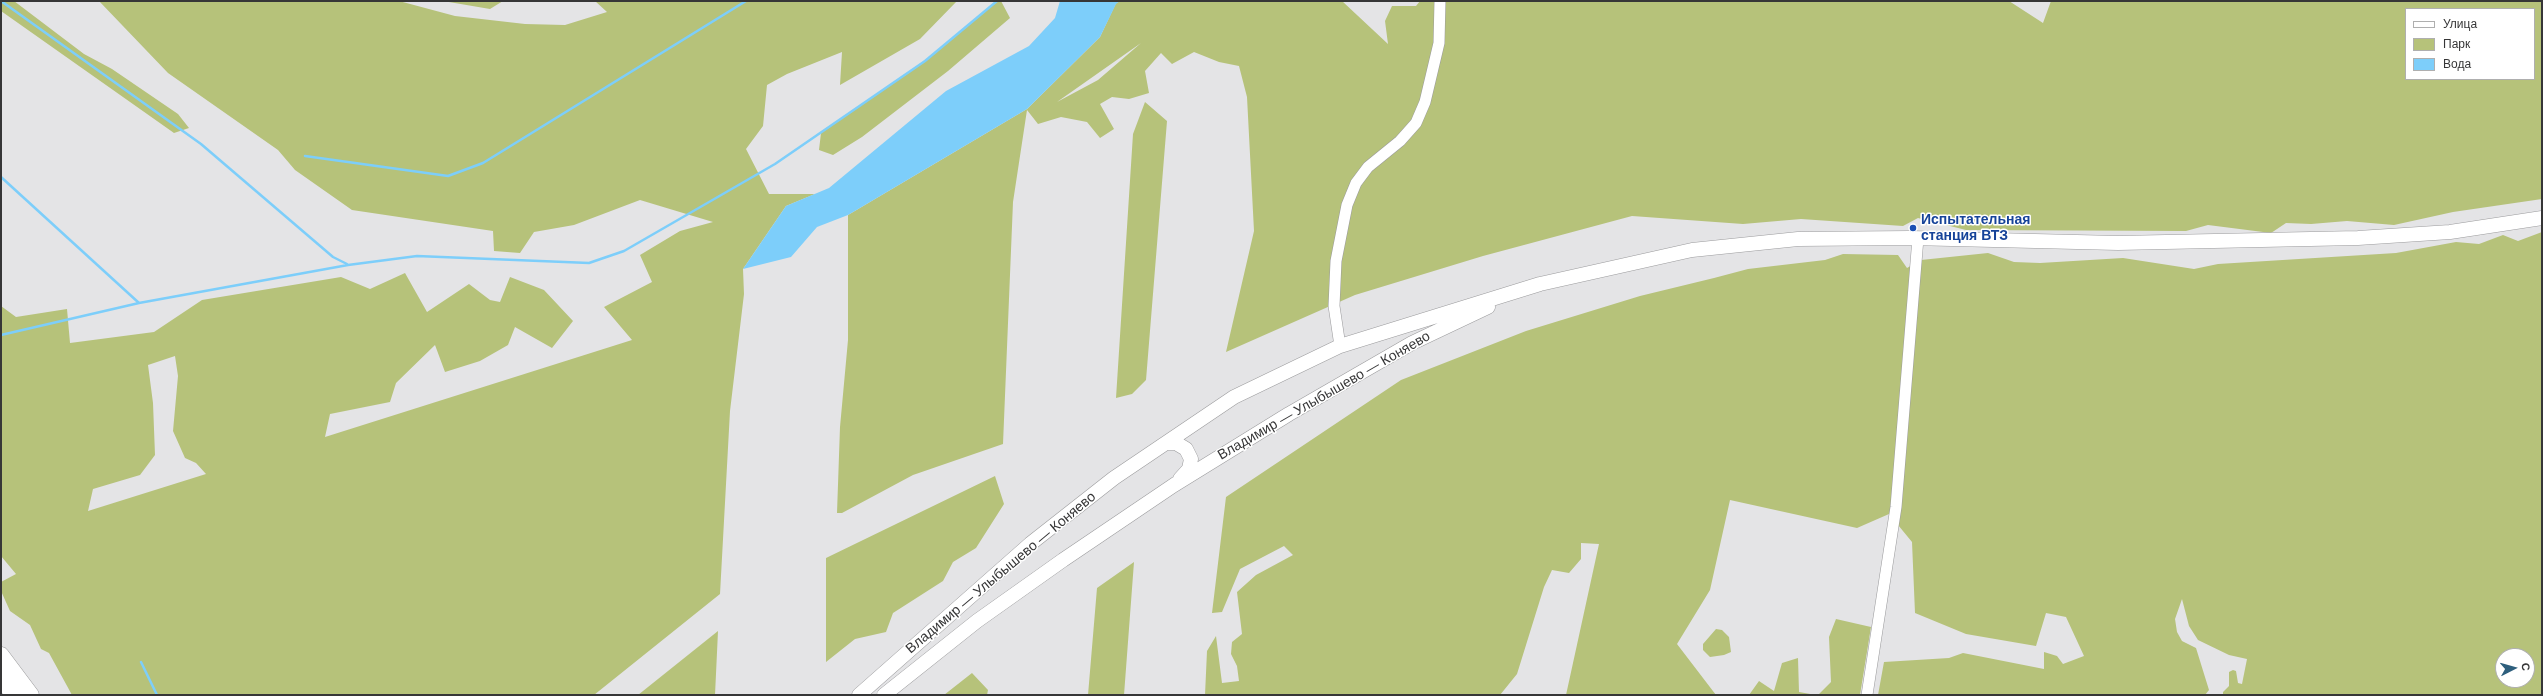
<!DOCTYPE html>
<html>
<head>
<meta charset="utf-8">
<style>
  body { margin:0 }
  #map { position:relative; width:2543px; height:696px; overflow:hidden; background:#e4e4e6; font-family:Helvetica,sans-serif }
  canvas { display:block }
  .frame { position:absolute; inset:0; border:2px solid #363637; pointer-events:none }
  .legend { position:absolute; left:2405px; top:8px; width:130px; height:72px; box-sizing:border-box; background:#fff; border:1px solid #afafaf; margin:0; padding:5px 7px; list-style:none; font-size:12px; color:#363637 }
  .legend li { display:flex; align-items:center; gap:8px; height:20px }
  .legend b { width:20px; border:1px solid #afafaf }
  .north { position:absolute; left:2495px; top:648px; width:40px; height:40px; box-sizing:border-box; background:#fff; border:1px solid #afafaf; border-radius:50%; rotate:84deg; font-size:11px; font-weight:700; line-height:16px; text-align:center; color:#363637 }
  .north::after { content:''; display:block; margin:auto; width:14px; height:18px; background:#2e5f7d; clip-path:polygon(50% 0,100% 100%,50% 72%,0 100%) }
</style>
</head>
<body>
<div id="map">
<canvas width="2543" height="696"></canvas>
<div class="frame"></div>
<ul class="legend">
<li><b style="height:5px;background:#fff"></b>Улица</li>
<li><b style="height:11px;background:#b6c27a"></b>Парк</li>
<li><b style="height:11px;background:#7dcefa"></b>Вода</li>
</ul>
<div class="north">С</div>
</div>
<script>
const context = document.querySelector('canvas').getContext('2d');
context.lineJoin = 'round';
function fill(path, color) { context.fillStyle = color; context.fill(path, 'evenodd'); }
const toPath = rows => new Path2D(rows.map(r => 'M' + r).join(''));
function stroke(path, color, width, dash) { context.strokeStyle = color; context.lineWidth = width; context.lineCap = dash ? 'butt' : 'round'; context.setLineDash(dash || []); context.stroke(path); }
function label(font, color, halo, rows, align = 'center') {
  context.font = font + ' Helvetica,sans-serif'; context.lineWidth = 3; context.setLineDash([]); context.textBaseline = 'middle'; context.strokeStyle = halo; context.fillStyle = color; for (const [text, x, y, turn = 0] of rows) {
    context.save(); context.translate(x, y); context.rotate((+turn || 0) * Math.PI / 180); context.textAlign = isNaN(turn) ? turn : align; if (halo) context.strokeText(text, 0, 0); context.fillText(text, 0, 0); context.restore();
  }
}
fill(toPath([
  [1,1,14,1,84,54,112,69,178,114,189,128,174,133,1,11],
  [99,1,399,1,455,16,525,24,565,25,607,12,595,1,957,1,920,39,840,85,842,52,787,74,767,85,763,126,746,149,769,194,815,194,786,206,743,269,744,294,730,411,720,594,594,695,72,695,49,653,41,649,30,625,10,611,1,591,1,582,16,574,1,556,1,306,16,317,67,309,70,343,154,332,202,300,341,277,370,289,405,273,427,312,469,284,490,300,500,302,510,277,544,290,573,321,552,348,515,327,508,345,480,361,445,372,435,345,396,383,390,402,330,414,325,437,632,340,604,307,652,282,640,255,680,231,713,222,640,200,574,225,534,232,520,253,494,251,493,231,352,210,295,170,278,150,168,73],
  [175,356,178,376,173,431,185,458,196,463,206,474,88,511,93,489,140,475,155,455,153,403,148,365],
  [443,1,503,1,490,9],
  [997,1,1001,1,1010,18,948,71,862,137,833,155,819,150,821,133,925,61],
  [1120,1,1342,1,1388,44,1385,21,1392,6,1416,6,1420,1,2009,1,2043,23,2051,1,2542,1,2542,199,2453,212,2394,225,2347,221,2311,224,2286,223,2271,233,2208,225,2186,231,1966,230,1918,218,1903,226,1801,219,1743,224,1632,216,1483,256,1355,295,1226,352,1254,231,1247,97,1239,66,1219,62,1194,52,1172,64,1161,53,1145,71,1149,93,1129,99,1112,97,1100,104,1114,129,1100,138,1087,122,1061,117,1038,124,1027,110,1013,202,1003,444,913,475,842,513,837,513,840,427,848,340,848,215,1027,109,1100,37,1116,3],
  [2406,9,2534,9,2534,79,2406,79],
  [1141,43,1098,80,1057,102],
  [1145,102,1167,121,1146,380,1132,394,1116,398,1133,134],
  [2542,232,2542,695,2223,695,2223,692,2229,686,2229,672,2233,670,2236,671,2238,683,2242,684,2247,659,2229,655,2198,640,2189,626,2182,599,2175,619,2177,632,2182,641,2196,648,2209,690,2205,695,1878,695,1884,662,1949,658,1963,653,2044,669,2044,652,2057,656,2063,664,2084,656,2066,617,2046,613,2036,646,1966,634,1915,613,1912,542,1889,514,1857,528,1730,500,1710,590,1677,644,1716,695,1566,695,1599,544,1581,543,1581,559,1569,573,1552,570,1544,587,1517,674,1500,695,1205,695,1207,651,1216,636,1222,683,1239,681,1237,666,1231,654,1232,642,1242,634,1237,592,1256,575,1293,555,1284,546,1240,569,1222,612,1212,613,1226,497,1401,380,1526,331,1640,296,1714,278,1748,269,1825,260,1843,254,1898,255,1907,268,1921,260,1988,253,2014,262,2040,263,2123,258,2194,269,2218,264,2396,253,2456,242,2479,244,2503,235,2518,241],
  [2503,656,2527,656,2527,680,2503,680],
  [995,476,1004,504,976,548,953,562,943,581,893,613,886,632,855,639,826,662,826,558],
  [1134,562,1124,695,1088,695,1097,588],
  [1836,619,1871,627,1860,695,1818,695,1831,682,1829,637],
  [1716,629,1722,630,1729,637,1731,652,1724,655,1710,657,1703,650,1703,644],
  [718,631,715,695,638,695],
  [1798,658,1799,692,1816,695,1749,695,1759,681,1774,691,1782,663],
  [972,673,988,690,987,695,944,695]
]), '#b6c27a');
fill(toPath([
  [1060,1,1120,1,1116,4,1100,37,1027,109,848,215,817,227,791,257,743,269,786,206,829,188,946,91,1029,46,1055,18]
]), '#7dcefa');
stroke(toPath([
  [1,1,201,144,333,257,347,264],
  [305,156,448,176,483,163,746,1],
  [1,177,139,303],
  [1,335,139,303,348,265,417,256,589,263,624,251,775,164,925,61,997,1],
  [141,662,157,695]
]), '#7dcefa', 2.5);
const minor = toPath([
  [1340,346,1334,306,1336,261,1347,205,1356,183,1368,167,1400,141,1416,123,1425,102,1439,43,1440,1],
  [1867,695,1896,507,1918,238]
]);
const major = toPath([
  [1166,443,1176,443,1186,449,1191,459,1189,469,1180,479],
  [859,695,1030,544,1114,478,1234,397,1340,346,1540,284,1692,250,1798,239,1910,238,2118,243,2358,238,2450,232,2542,218],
  [884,695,977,621,1063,560,1174,485,1289,414,1412,343,1488,307]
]);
const highway = toPath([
  [1,655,31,695],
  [1,677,13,695]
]);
stroke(minor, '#9b9b9d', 12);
stroke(major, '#9b9b9d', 15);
stroke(highway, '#9b9b9d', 17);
stroke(minor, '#fff', 11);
stroke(major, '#fff', 14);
stroke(highway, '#fff', 16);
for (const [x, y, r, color] of [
  [1913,228,4,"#1a4fb4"]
]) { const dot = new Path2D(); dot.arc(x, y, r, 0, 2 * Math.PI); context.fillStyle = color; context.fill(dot); stroke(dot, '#fff', 1.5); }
label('bold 14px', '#164399', '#fff', [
  ["Испытательная",1921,220],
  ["станция ВТЗ",1921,236]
], 'left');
label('14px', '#363637', '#fff', [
  ["Владимир — Улыбышево — Коняево",1324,396,-30],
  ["Владимир — Улыбышево — Коняево",1001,573,-40]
]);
</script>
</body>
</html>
